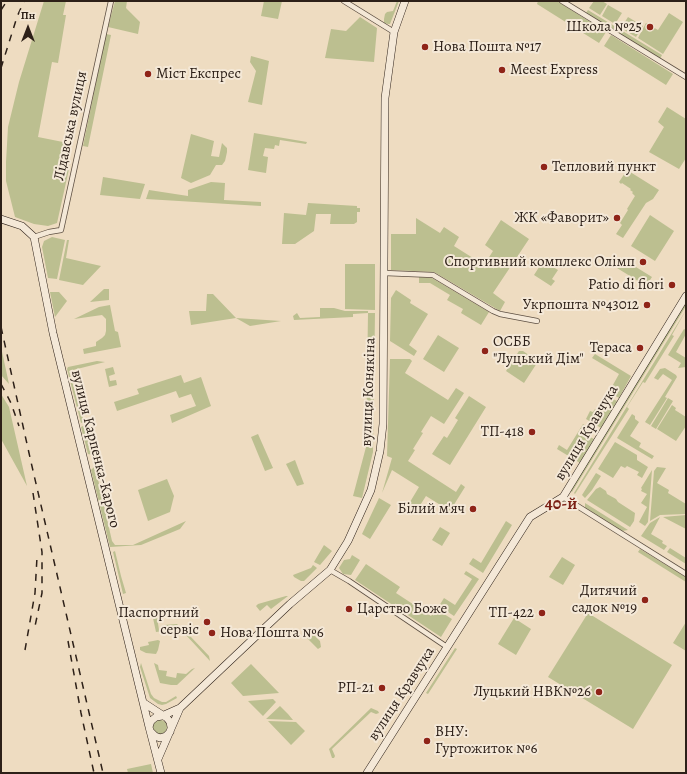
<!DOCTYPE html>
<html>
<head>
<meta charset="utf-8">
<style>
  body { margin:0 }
  #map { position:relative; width:687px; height:774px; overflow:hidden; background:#eedcc1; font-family:Alegreya,serif }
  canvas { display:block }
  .frame { position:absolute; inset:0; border:2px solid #2d2018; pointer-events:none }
  .north { position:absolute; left:8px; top:8px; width:40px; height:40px; -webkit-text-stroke:3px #f4e8d7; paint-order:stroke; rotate:0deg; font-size:11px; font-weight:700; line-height:16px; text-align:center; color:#2d2018 }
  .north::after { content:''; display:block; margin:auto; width:14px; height:18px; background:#2d2018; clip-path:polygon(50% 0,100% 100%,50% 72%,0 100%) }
</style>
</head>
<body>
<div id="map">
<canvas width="687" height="774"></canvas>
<div class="frame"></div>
<div class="north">Пн</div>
</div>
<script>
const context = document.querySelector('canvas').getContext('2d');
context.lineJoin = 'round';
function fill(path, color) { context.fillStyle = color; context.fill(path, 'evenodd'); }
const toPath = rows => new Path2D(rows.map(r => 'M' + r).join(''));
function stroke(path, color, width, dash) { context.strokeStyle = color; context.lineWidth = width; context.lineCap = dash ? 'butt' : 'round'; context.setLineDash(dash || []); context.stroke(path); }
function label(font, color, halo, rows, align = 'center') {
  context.font = font + ' Alegreya,serif'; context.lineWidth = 4; context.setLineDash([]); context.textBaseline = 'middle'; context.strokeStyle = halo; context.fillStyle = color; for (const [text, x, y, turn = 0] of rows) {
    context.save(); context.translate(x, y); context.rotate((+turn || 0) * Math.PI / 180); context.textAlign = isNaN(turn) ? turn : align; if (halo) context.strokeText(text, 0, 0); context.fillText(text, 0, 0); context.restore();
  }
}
fill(toPath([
  [44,1,66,1,63,15,66,15,58,63,52,62,38,137,68,143,63,167,69,169,57,223,48,226,34,224,15,217,6,181,6,162,8,127,19,82],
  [115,1,127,1,126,8,140,22,138,34,108,27],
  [264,1,282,1,278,19,261,16],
  [397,1,399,1,390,24,388,24,384,23,384,19,385,14,387,12,393,11],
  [538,1,557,1,606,32,599,43,537,4],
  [594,1,602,1,607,4,600,15,589,8],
  [608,5,622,13,615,24,602,16],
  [588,10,662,55,660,59,586,13],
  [669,13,683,22,663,54,638,38,646,23,658,30],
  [360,17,377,28,374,62,325,58,331,29,346,31],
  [628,17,643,26,636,37,621,28],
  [106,34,111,35,88,147,83,146],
  [611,35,673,74,666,85,604,46],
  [251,56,269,61,262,105,248,102,256,71,250,62],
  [667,107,686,119,686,158,679,169,649,152,664,127,658,122],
  [254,133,307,142,306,144,280,140,279,146,275,145,274,149,265,148,263,156,268,157,266,173,248,170],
  [191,134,214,141,211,156,219,157,222,143,227,148,227,152,225,161,222,165,216,165,210,175,191,183,181,178],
  [627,170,659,190,653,199,646,203,623,238,616,234,622,225,620,223,628,210,627,209,635,196,632,193,633,192,630,190,631,189,622,183,621,184,619,182],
  [103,177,145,184,140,199,100,195],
  [211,182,225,183,224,200,261,202,261,206,146,199,149,190,188,196,188,190],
  [308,203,357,206,357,208,360,208,360,212,357,212,357,222,354,224,330,224,331,214,316,214,314,231,295,244,282,244,284,213,306,215],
  [650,215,674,231,655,261,631,246],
  [416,218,440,233,444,227,459,237,454,246,484,265,493,251,485,245,501,220,529,239,493,293,505,302,500,311,434,272,391,270,391,234,416,234],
  [52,237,65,240,57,279,48,278,42,247,44,241],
  [67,240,69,240,66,258,101,266,83,285,59,280],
  [623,259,652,277,646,286,617,268],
  [543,261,558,270,552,279,555,281,551,286,534,275],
  [345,264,375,264,375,310,345,309],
  [419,277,432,278,489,312,481,325,461,313,463,309,447,300,450,295,430,283,419,283],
  [104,289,109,289,109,300,90,302],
  [396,290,411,300,410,303,428,314,409,345,417,351,414,356,390,341,391,298],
  [50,292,59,292,67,301,55,317],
  [207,294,213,294,236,318,281,321,250,326,236,318,191,325,189,311,206,311],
  [686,301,686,306,572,492,570,491],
  [110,305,115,331,118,332,121,347,84,354,83,349,96,346,96,342,102,338,105,335,106,331,106,319,102,315,74,319,99,307],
  [320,308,334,308,345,311,368,311,368,313,375,313,373,452,362,498,353,496,366,447,368,313,353,314,353,317,294,320,293,316,297,313,300,318,320,317],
  [686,310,672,335,674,336,645,383,643,382,627,407,629,409,575,494,574,493],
  [684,329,686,330,686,334,676,352,686,358,686,367,678,368,681,363,668,355],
  [438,335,459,348,444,372,423,359],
  [1,347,9,384,1,375],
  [519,351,523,351,536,360,537,363,524,383,506,371],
  [595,354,631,376,619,398,609,392,619,374,592,358],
  [390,359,410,359,412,361,405,373,448,400,456,388,464,393,444,424,431,416,421,432,423,433,413,449,415,450,408,461,456,492,461,484,465,487,450,511,426,496,415,513,407,507,419,487,392,470,382,493,392,458,387,456],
  [97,361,105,362,69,371,84,422,81,423,67,369,68,367],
  [113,367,115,374,109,376,110,381,116,380,117,385,109,387,105,369],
  [665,368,676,375,677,377,665,397,667,398,650,425,645,422,672,380,663,374,658,380,654,378,660,369],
  [181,375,184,383,201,377,211,406,172,423,170,415,196,406,191,394,179,398,176,391,117,411,114,402,139,394,137,389],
  [1,394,9,407,27,486,1,439],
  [469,396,486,407,450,465,432,454,444,436,447,438,458,420,455,418],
  [611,398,617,401,601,428,586,419,590,411,593,412,595,409,602,413],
  [668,398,673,401,656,429,651,426],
  [672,405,676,408,675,410,686,417,686,426,676,441,657,429],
  [632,414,635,416,635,419,639,422,630,436,641,443,639,447,654,456,652,459,617,438],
  [583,424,593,431,590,437,594,439,580,463,557,449,559,445,567,450],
  [85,425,93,455,88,454,81,427],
  [258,434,273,468,265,471,251,437],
  [615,442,637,455,637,460,648,467,642,478,637,475,639,472,627,466,625,468,621,466,613,478,598,469],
  [295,460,304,484,297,486,286,464],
  [95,466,112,541,115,545,133,545,186,521,180,529,141,545,110,547,91,470],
  [657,467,666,468,657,483,669,490,668,493,686,504,686,514,660,515,650,521,654,471],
  [652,470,648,522,645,526,639,522,647,507,641,503,647,494,641,491,642,489,641,488],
  [596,473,601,476,592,490,585,498,582,495],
  [167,479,174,496,170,512,148,521,138,490],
  [600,487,606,491,607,494,616,499,618,502,635,513,634,521,630,527,587,500,596,489],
  [379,498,391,505,370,539,362,534],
  [585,503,628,530,622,531,585,508],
  [686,515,686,529,663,517],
  [660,517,651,534,663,541,662,543,667,546,664,550,641,536,650,523],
  [506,521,512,525,483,573,469,564,473,558,481,563],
  [440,527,450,533,442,546,432,540],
  [324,545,332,551,320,565,314,562],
  [670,548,686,558,686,564,667,552],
  [640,549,686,577,686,582,638,552],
  [115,551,121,576,126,593,123,594,113,552],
  [352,555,360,560,351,575,343,574,339,568,344,560,350,559],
  [562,557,575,565,563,585,549,577],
  [366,564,400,587,396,593,431,616,436,609,452,619,441,637,355,580],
  [313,565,317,568,304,581,301,581,294,577,293,575,311,568],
  [466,571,479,579,454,616,439,606,444,598,455,605,472,579,464,574],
  [286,596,288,596,271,609,267,605,260,611,256,606,258,604],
  [588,613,672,665,633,729,548,677],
  [157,617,159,630,163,629,164,625,177,624,188,636,191,637,209,656,210,661,185,634,171,632,172,628,165,626,164,631,156,632,153,618],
  [514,618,531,629,516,655,498,644],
  [686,622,686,651,673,643],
  [308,629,320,641,321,647,318,649,303,634],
  [158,640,160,641,158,650,156,654,146,653,140,650,140,647,149,645,148,642],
  [455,648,457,649,428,694,426,693],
  [141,663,151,694,154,698,162,702,166,702,176,696,177,698,166,704,162,705,158,704,150,698,140,667],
  [154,663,158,665,159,670,167,671,166,676,176,678,177,673,186,674,192,669,195,668,177,685,171,685,160,683],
  [251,664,279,693,243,696,231,683],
  [273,699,276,702,263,716,248,701],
  [280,706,288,714,293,720,266,719],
  [371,708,378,711,379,713,376,714,371,712,332,749,335,756,334,758,332,758,329,749],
  '153 727a7 7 0 1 1 14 0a7 7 0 1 1-14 0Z',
  [268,721,296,722,305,731,291,745],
  [151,764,153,773,128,773,127,769]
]), '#bcbf90');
const street = toPath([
  [344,1,394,32],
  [562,1,686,77],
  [34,237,49,232,61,230,111,1],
  [384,273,433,275,493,311,500,314,537,321],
  [563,497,686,574],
  [330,570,349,581,447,647]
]);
const secondary = toPath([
  [1,219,22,226,34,237,53,333,149,727],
  [144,703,167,718,170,722,171,727],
  [151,732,155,736,160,738,166,736,170,732],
  [158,759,180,708],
  [161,773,149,727,151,721,156,717,162,716,180,708,290,604,330,570,348,541,371,490,380,451,383,424,385,98,394,32,405,1],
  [367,773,530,517,563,497,686,296]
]);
stroke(street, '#5d4f42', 6);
stroke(secondary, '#2d2018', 8);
stroke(street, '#f4e8d7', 4.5);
stroke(secondary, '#f4e8d7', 7);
stroke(toPath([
  [1,10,7,1],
  [1,68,17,17,24,1],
  [1,327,31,462,103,773],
  [1,384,11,403,19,426],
  [33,493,42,552,42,593,34,631],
  [68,641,81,713,94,773],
  [25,650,35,593,37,557]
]), '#2d2018', 1.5, [7, 7]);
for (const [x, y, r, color] of [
  [650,27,4,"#8f2418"],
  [425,47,4,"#8f2418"],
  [502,70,4,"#8f2418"],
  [148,74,4,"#8f2418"],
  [544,167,4,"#8f2418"],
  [617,218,4,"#8f2418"],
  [643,262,4,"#8f2418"],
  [672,285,4,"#8f2418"],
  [647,305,4,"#8f2418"],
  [640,348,4,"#8f2418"],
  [485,351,4,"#8f2418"],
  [532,432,4,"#8f2418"],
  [473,509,4,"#8f2418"],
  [645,600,4,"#8f2418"],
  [349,609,4,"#8f2418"],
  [542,613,4,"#8f2418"],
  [207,622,4,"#8f2418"],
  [212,633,4,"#8f2418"],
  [382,688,4,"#8f2418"],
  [599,692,4,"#8f2418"],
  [427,741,4,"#8f2418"]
]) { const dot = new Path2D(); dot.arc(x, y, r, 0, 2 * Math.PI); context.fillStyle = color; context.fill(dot); stroke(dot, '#f4e8d7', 1.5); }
label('15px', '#2d2018', '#f4e8d7', [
  ["Школа №25",642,27],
  ["Нова Пошта №17",433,47,"left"],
  ["Meest Express",510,70,"left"],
  ["Міст Експрес",156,74,"left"],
  ["Тепловий пункт",552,167,"left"],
  ["ЖК «Фаворит»",609,218],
  ["Спортивний комплекс Олімп",635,262],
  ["Patio di fiori",664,285],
  ["Укрпошта №43012",639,305],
  ["ОСББ",493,342,"left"],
  ["\"Луцький Дім\"",493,359,"left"],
  ["Тераса",632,348],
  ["ТП-418",524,432],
  ["Білий м'яч",465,509],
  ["Дитячий",637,591],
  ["садок №19",637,608],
  ["Царство Боже",357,609,"left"],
  ["Паспортний",199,613],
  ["сервіс",199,630],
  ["ТП-422",534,613],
  ["Нова Пошта №6",220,633,"left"],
  ["РП-21",374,688],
  ["Луцький НВК№26",591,692],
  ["ВНУ:",435,732,"left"],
  ["Гуртожиток №6",435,749,"left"]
], 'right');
label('15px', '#2d2018', '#f4e8d7', [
  ["Лідавська вулиця",71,126,-78],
  ["вулиця Конякіна",369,392,-88],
  ["вулиця Кравчука",587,433,-59],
  ["вулиця Карпенка-Карого",95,449,76],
  ["вулиця Кравчука",402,694,-57]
]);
label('bold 17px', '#7a1f14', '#f4e8d7', [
  ["40-й",561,505]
]);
</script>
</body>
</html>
